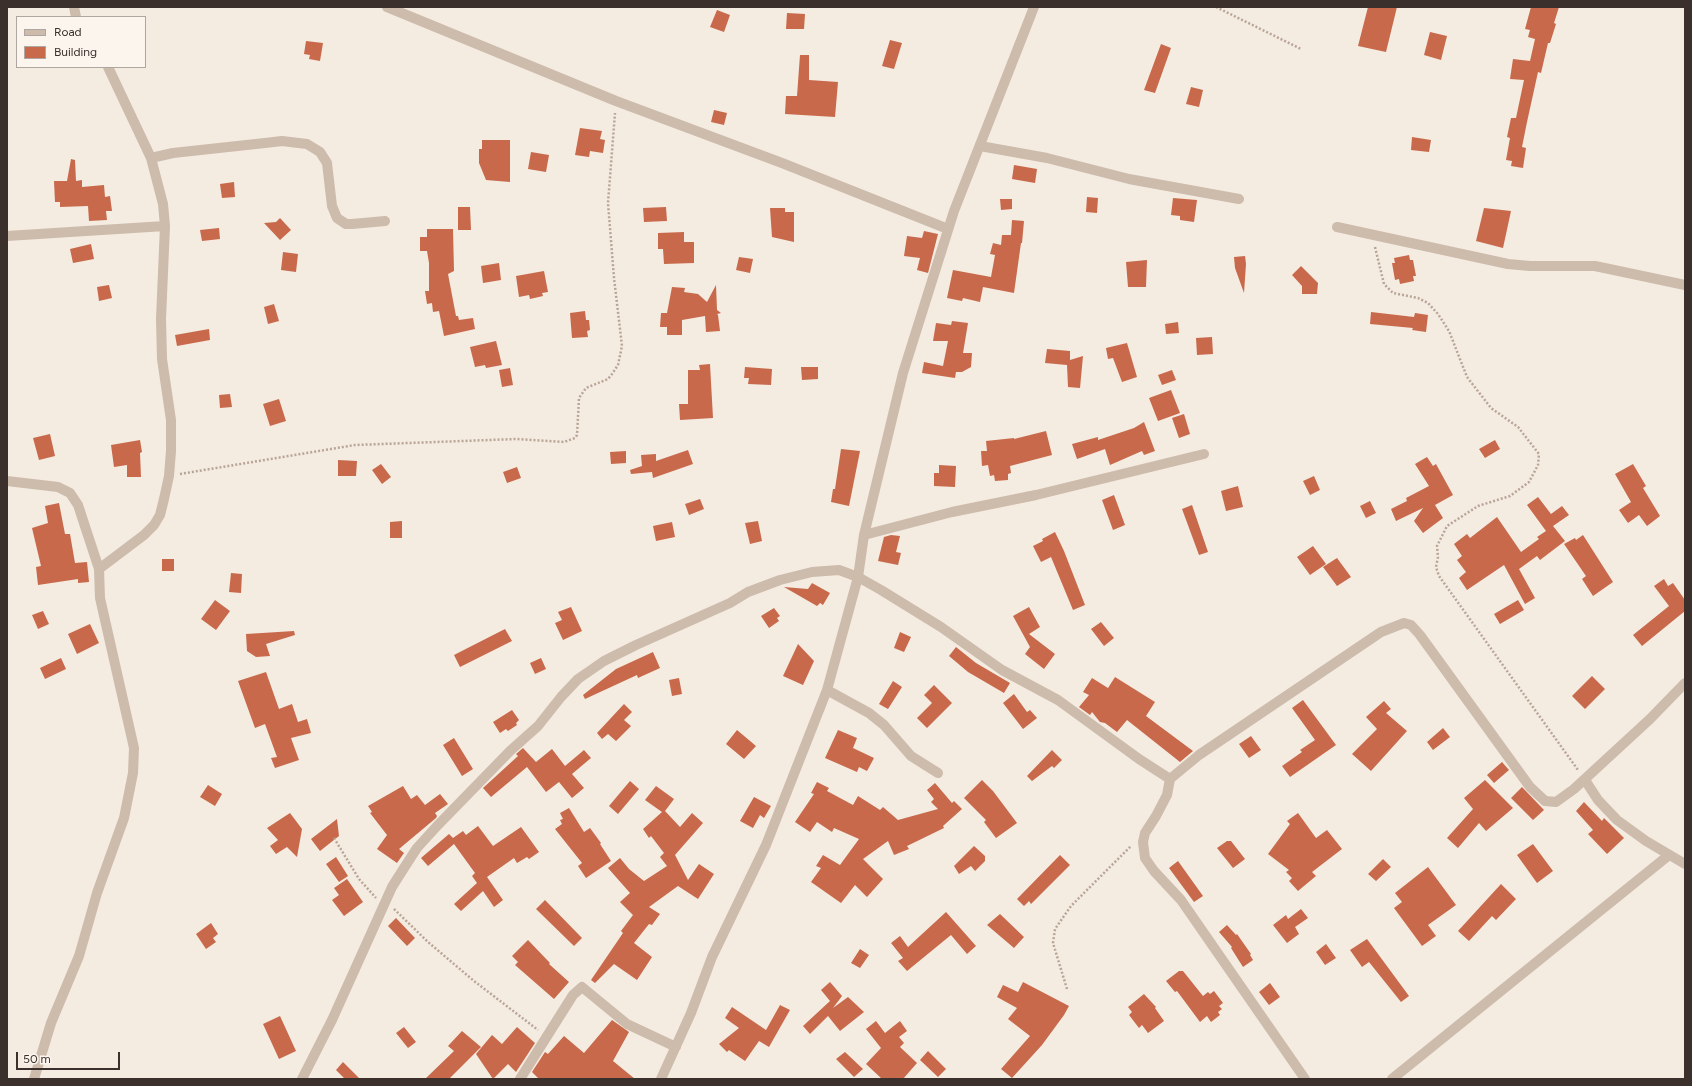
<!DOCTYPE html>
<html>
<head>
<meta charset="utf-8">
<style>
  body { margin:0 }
  #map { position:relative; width:1692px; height:1086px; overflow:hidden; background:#f4ebe1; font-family:Figtree,sans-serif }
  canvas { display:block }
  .frame { position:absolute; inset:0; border:8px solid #3b302b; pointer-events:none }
  .legend { position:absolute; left:16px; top:16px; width:130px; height:52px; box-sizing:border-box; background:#fbf5ee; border:1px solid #aea6a0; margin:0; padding:5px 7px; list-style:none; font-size:12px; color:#3b302b }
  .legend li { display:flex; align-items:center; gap:8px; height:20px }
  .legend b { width:20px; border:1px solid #aea6a0 }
  .scale { position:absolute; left:16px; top:1052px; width:104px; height:18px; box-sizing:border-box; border:2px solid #3b302b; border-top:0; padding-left:5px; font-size:12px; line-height:14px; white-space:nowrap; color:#3b302b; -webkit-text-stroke:3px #fbf5ee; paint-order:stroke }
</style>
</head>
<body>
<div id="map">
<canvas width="1692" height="1086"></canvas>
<div class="frame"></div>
<ul class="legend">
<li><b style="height:5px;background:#cdbbac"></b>Road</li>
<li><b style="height:11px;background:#c8694b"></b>Building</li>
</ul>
<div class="scale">50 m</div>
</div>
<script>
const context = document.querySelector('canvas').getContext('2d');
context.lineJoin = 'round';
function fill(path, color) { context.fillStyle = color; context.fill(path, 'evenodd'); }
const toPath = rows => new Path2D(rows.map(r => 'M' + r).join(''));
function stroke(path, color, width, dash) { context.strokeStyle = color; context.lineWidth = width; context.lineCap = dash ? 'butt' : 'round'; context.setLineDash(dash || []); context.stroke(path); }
fill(toPath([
  [1368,7,1397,7,1386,52,1358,46],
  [1531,7,1559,7,1554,23,1556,24,1550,43,1548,43,1541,73,1538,72,1527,122,1522,147,1526,148,1523,168,1511,166,1512,161,1506,160,1510,138,1507,137,1511,118,1516,118,1524,80,1510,79,1513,59,1530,61,1535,39,1528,37,1530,30,1525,29],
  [717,10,730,15,724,32,710,27],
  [787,13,805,14,804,29,786,29],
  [1430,32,1447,36,1441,60,1424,55],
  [890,40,902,43,894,69,882,66],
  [306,41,323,43,320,61,309,59,310,55,304,54],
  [1161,44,1171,48,1155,93,1144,90],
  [800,55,809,55,809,80,838,82,835,117,785,114,786,96,797,96],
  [1191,87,1203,90,1199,107,1186,104],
  [714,110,727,113,724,125,711,122],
  [580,128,602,131,600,139,605,140,603,153,590,151,589,157,575,155],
  [1412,137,1431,140,1429,152,1411,150],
  [482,140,510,140,510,182,486,180,479,163,479,149,482,149],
  [531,152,549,155,546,172,528,169],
  [71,159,75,160,76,181,82,180,82,187,104,185,105,197,110,196,112,211,106,211,107,220,89,221,88,206,60,207,60,202,55,202,54,181,67,181],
  [1014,165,1037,169,1035,183,1012,179],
  [234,182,235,197,222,198,220,184],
  [1087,197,1098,198,1097,213,1086,212],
  [1173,198,1197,200,1194,222,1180,220,1180,216,1171,215],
  [1000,199,1012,199,1012,209,1001,210],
  [458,207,470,207,471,230,458,230],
  [666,207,667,221,644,222,643,208],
  [770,208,785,208,785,212,794,212,794,242,772,237],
  [1484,208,1511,211,1503,248,1476,241],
  [280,218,291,230,280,240,264,223,276,222],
  [1012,220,1024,221,1022,243,1021,243,1014,293,983,287,980,302,963,298,962,301,947,298,953,270,991,277,995,255,990,254,993,243,1001,245,1002,235,1011,235],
  [219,228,220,239,202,241,200,230],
  [427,229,453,229,454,271,448,274,456,316,458,316,459,320,473,318,475,329,444,336,439,311,433,312,432,303,427,304,425,291,429,291,429,263,427,251,420,251,420,237,427,237],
  [924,231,938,234,928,273,917,270,920,258,904,256,907,236,922,238],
  [684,232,684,242,694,242,694,263,664,264,663,249,658,249,658,233],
  [91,244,94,259,73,263,70,249],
  [283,252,298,254,296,272,281,270],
  [1409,255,1410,260,1413,260,1416,276,1413,276,1414,281,1400,284,1399,279,1395,280,1392,263,1395,263,1394,258],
  [1245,256,1246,264,1244,293,1235,268,1234,257],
  [739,257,753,259,750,273,736,270],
  [1147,260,1146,287,1128,287,1126,262],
  [499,263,501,280,483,283,481,266],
  [1301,266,1318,283,1317,294,1302,294,1302,286,1292,275],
  [544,271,548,292,542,293,543,296,530,299,529,295,519,297,516,276],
  [109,285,112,298,99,301,97,287],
  [716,285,717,310,721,313,717,314,718,315,720,331,706,332,705,316,682,320,682,335,667,335,667,327,660,327,661,313,667,313,672,287,685,288,684,292,698,294,707,302],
  [274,304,279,321,268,324,264,307],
  [585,311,586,320,589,320,590,330,587,331,588,337,572,338,570,313],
  [1371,312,1414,317,1415,313,1428,315,1426,332,1412,330,1413,328,1370,324],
  [952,321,968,323,963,353,972,353,971,367,962,372,956,372,955,378,922,373,924,362,943,366,948,341,933,341,936,323,951,325],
  [1178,322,1179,333,1166,334,1165,324],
  [209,329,210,340,177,346,175,335],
  [1212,337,1213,354,1197,355,1196,338],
  [496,341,502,365,486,368,485,365,475,367,470,347],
  [1127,343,1137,377,1122,382,1113,358,1108,359,1106,348],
  [1047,349,1070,351,1070,360,1083,356,1080,388,1068,387,1067,365,1045,363],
  [710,364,713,418,680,420,679,404,688,404,688,370,700,370,699,365],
  [745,367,772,369,771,385,748,384,749,378,744,378],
  [801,367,818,367,818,379,802,380],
  [510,368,513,385,502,387,499,370],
  [1172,370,1176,380,1162,385,1158,375],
  [1171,390,1180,413,1158,421,1149,398],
  [230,394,232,407,220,408,219,395],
  [279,399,286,421,270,426,263,404],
  [1184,414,1190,434,1179,438,1172,418],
  [1144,422,1155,451,1144,455,1142,451,1110,465,1105,449,1077,459,1072,444,1098,437,1098,440,1134,428],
  [1046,431,1052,455,1010,466,1011,473,1008,474,1008,480,995,481,994,475,990,476,988,465,982,466,981,451,987,451,986,441,1014,438,1014,439],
  [50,434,55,456,39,460,33,438],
  [140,440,142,452,140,453,141,477,127,477,127,465,114,467,111,445],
  [1495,440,1500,449,1485,458,1479,449],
  [841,449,860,451,849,506,831,502,833,489,835,489],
  [688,450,693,464,653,478,652,472,631,474,630,470,642,466,641,455,656,454,656,461],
  [626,451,626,463,611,464,610,452],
  [1427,457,1433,466,1436,464,1453,495,1435,505,1443,518,1423,533,1414,521,1423,508,1396,521,1391,509,1407,501,1406,498,1429,486,1415,464],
  [338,460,357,461,356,476,338,476],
  [381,464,391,477,382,484,372,470],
  [1633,464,1646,486,1643,488,1660,516,1647,526,1639,515,1628,523,1619,510,1631,502,1615,474],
  [939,465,956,466,955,487,934,486,934,473,939,473],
  [517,467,521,478,507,483,503,472],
  [1314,476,1320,490,1310,495,1303,481],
  [1238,486,1243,507,1226,511,1221,491],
  [1114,495,1125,525,1113,530,1102,500],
  [1538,497,1551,514,1562,506,1569,515,1553,526,1565,541,1540,560,1537,556,1519,569,1535,598,1525,604,1504,565,1467,590,1459,578,1466,572,1457,560,1462,556,1454,544,1467,534,1470,538,1497,517,1521,552,1539,539,1537,537,1546,531,1527,505],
  [700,499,704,509,689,515,685,504],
  [1370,501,1376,513,1366,518,1360,506],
  [59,503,65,534,70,534,75,563,87,562,89,582,78,583,78,579,38,585,36,567,41,566,32,528,48,523,45,506],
  [1192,505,1208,552,1199,555,1182,509],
  [402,521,402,538,390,538,390,522],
  [758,521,762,541,750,544,745,523],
  [672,522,675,537,656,541,653,526],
  [1055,532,1064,551,1085,605,1073,610,1051,557,1041,562,1033,546,1043,541,1042,539],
  [891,535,900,536,896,552,901,553,898,565,878,561,884,537],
  [1583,535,1613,582,1593,596,1582,579,1586,576,1564,544,1575,538,1576,540],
  [1313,546,1326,564,1310,575,1297,557],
  [1337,558,1351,577,1337,586,1323,567],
  [162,559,174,559,174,571,162,571],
  [231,573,242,574,241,593,229,592],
  [1664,579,1668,586,1673,583,1685,600,1685,611,1642,646,1633,635,1669,606,1654,586],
  [812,583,830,593,823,605,820,603,817,606,784,587,808,589],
  [215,600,230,611,216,630,201,619],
  [1518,600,1524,610,1500,624,1494,614],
  [571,607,582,631,563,640,555,623,562,620,558,612],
  [1029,607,1040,627,1029,634,1055,654,1044,669,1025,654,1030,647,1013,616],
  [774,608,780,616,777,618,779,621,769,628,761,616],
  [43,611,49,624,38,629,32,615],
  [1101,622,1114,638,1104,646,1091,629],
  [90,624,99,643,77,654,68,634],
  [505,629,512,641,460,667,454,655],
  [294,631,295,635,266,644,270,656,256,657,247,651,246,634],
  [900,632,911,637,904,652,894,648],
  [798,644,814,661,803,685,783,676],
  [956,647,976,663,1010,683,1004,693,968,672,949,656],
  [653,652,660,668,638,678,637,675,585,699,583,695,616,669],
  [61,658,66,669,45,679,40,668],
  [541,658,546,669,535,674,530,663],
  [266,672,279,709,292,704,298,722,307,719,311,733,291,738,299,760,275,768,271,758,277,757,265,724,255,728,238,681],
  [1592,676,1605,689,1585,709,1572,696],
  [1115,677,1155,702,1146,716,1193,751,1180,762,1127,720,1117,732,1105,723,1100,722,1092,712,1090,715,1079,707,1089,695,1083,692,1092,678,1108,688],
  [679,678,682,694,672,696,669,680],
  [893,681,902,687,888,709,879,704],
  [934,685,952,703,927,728,917,718,932,703,924,695],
  [1014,694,1027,712,1030,710,1037,718,1023,729,1003,703],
  [1303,700,1336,745,1290,777,1282,766,1302,752,1300,750,1315,740,1292,708],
  [1384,701,1391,709,1386,713,1407,731,1371,771,1352,754,1377,729,1366,717],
  [624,704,632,712,624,720,631,726,616,741,608,734,602,739,597,733],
  [512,710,519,720,516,723,517,725,508,731,506,729,500,733,493,722],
  [1443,728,1450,737,1433,750,1427,742],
  [737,730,756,746,744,759,726,744],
  [838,730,857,738,853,748,874,758,867,771,859,767,857,772,825,758],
  [1251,736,1261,750,1249,758,1239,744],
  [454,738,473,769,462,776,443,745],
  [523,748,536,762,552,749,565,766,584,750,591,758,572,774,584,788,572,798,559,782,546,792,527,767,491,797,483,788,518,756,516,754],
  [1052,750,1062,760,1054,768,1052,766,1032,781,1027,776],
  [1502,762,1509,770,1494,783,1487,775],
  [982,780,993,791,1017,823,996,838,984,822,986,820,964,798],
  [1485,780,1513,808,1486,831,1479,823,1458,848,1447,838,1473,809,1464,798],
  [630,781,639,789,618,814,609,806],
  [817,782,829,788,827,791,853,805,858,796,880,810,883,807,898,820,938,809,931,802,934,799,927,790,935,783,952,803,954,801,962,809,943,826,944,828,907,846,909,849,894,855,888,841,863,859,883,879,867,897,855,885,841,903,811,882,821,868,816,866,823,855,840,865,859,839,834,828,832,832,817,822,810,832,795,822,814,794,811,793],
  [208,785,222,794,215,806,200,797],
  [403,786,411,799,417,795,425,805,440,794,448,804,435,813,437,816,436,818,399,849,404,853,397,863,377,849,387,835,370,813,372,812,368,806],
  [656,786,674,799,665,811,680,827,692,813,703,823,675,855,688,880,699,864,714,874,698,899,678,886,649,907,660,914,652,925,649,924,634,943,652,957,637,980,614,964,595,983,591,980,623,933,621,931,633,915,620,902,630,893,608,868,620,858,629,869,644,881,667,866,660,857,664,853,651,836,649,838,643,829,662,812,645,800],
  [1522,787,1544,810,1533,820,1511,798],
  [754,797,771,806,764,818,760,815,753,828,740,821],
  [1584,802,1602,821,1604,818,1624,838,1607,854,1588,834,1593,830,1576,811],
  [569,808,584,832,590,828,601,843,600,844,611,861,586,878,578,866,582,863,555,829,562,824,560,820,563,819,560,813],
  [290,813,302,829,297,857,287,847,276,854,270,846,278,840,267,828],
  [1298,813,1316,838,1327,830,1342,849,1312,872,1316,876,1298,891,1289,881,1292,878,1286,872,1289,870,1268,854,1290,824,1287,821],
  [337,819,339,836,320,851,311,839],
  [478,826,493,846,521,827,539,852,529,859,527,857,517,863,514,858,487,877,503,900,494,907,483,891,461,911,454,904,477,883,472,876,475,873,454,844,428,866,421,858,449,834,453,838,463,831,466,835],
  [1227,841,1231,841,1245,859,1233,868,1217,848],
  [1533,844,1553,871,1537,883,1517,855],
  [974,846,985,856,985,861,975,871,971,866,959,874,954,866],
  [1060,855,1070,865,1031,904,1029,901,1024,906,1017,899],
  [336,857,348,876,339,882,326,864],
  [1383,859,1391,867,1376,881,1368,874],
  [1178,861,1203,896,1194,902,1169,868],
  [1428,867,1456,905,1428,925,1436,936,1422,946,1394,908,1402,902,1395,893],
  [347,879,363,902,344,916,332,900,339,895,334,888],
  [1501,884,1516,899,1496,920,1492,916,1469,941,1458,931],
  [545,900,582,938,574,946,536,909],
  [1301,909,1308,918,1295,927,1299,934,1287,943,1273,925,1286,915,1288,919],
  [946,912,976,946,967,954,951,935,907,971,898,961,903,958,891,943,900,936,908,947],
  [1000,914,1024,937,1014,948,987,925],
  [396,918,415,938,407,946,388,926],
  [211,923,218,934,213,938,216,942,206,949,196,934],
  [1227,925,1236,935,1237,934,1251,954,1250,955,1253,960,1243,967,1231,948,1232,947,1219,932],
  [1367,939,1409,996,1401,1002,1369,962,1362,967,1350,950],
  [528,940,550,963,549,964,569,982,554,999,515,965,518,962,512,956],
  [1326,944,1336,958,1325,965,1316,952],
  [860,949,869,955,860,968,851,963],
  [1179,971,1183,971,1203,996,1208,992,1210,994,1214,991,1223,1003,1219,1006,1222,1009,1218,1012,1220,1015,1211,1022,1207,1016,1200,1022,1177,991,1175,992,1166,981],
  [830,982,842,996,833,1008,848,997,864,1012,840,1031,828,1016,810,1034,803,1026,830,1001,821,990],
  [1023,982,1069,1006,1064,1015,1042,1045,1012,1078,1001,1069,1030,1036,1008,1019,1017,1008,997,997,1003,985,1018,992],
  [1270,983,1280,997,1269,1005,1259,992],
  [1144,994,1156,1007,1155,1008,1164,1021,1148,1033,1142,1025,1139,1028,1129,1015,1132,1012,1128,1007],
  [780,1005,790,1010,769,1047,759,1041,745,1061,729,1050,727,1052,719,1044,739,1028,725,1018,732,1007,766,1030],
  [280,1016,296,1051,279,1059,263,1024],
  [612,1020,629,1032,613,1061,635,1079,539,1079,532,1072,545,1052,548,1054,564,1036,584,1053],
  [876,1021,885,1033,900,1021,907,1031,899,1037,904,1043,900,1047,917,1063,903,1079,882,1079,866,1064,881,1048,866,1029],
  [404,1027,416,1042,408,1048,396,1033],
  [517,1027,535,1043,516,1072,508,1064,493,1079,476,1054,492,1035,502,1044],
  [462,1031,481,1047,449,1079,425,1079,454,1051,448,1046],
  [928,1051,946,1069,938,1077,920,1060],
  [845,1052,863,1069,854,1077,836,1059],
  [343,1062,360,1079,345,1079,336,1070]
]), '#c8694b');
stroke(toPath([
  [1216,7,1301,49],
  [1375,247,1384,284,1393,293,1418,298,1428,303,1438,314,1449,331,1467,377,1491,408,1518,427,1539,454,1538,465,1529,482,1510,496,1478,506,1447,526,1437,546,1438,557,1436,567,1439,576,1578,770],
  [180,474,355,445,516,439,564,442,575,438,577,435,579,398,586,388,608,379,612,374,618,365,622,346,614,278,608,203,615,113],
  [334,838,359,879,376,898],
  [394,909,428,942,474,981,538,1030],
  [1067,989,1053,943,1055,929,1071,906,1131,846]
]), '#b9a596', 2.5, [2, 2]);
stroke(toPath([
  [74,7,76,17],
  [387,7,616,101,782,163,948,229],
  [980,146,1047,158,1129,179,1239,199],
  [151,158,173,153,265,143,282,141,307,144,320,152,327,163,332,206,337,218,346,224,352,224,385,221],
  [1337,227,1508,264,1530,266,1595,266,1685,285],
  [7,236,165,226],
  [7,481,58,487,70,493,78,505,99,569,100,598,134,748,133,773,124,818,97,893,79,956,51,1023,34,1079],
  [864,535,952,512,1036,495,1204,454],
  [99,569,144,535,154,525,160,515,164,499,169,476,171,451,171,420,162,359,161,319,165,226,163,204,151,158,108,67],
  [827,690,869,713,884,725,911,756,938,773],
  [1170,779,1199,755,1381,632,1404,623,1411,625,1420,635,1530,787,1545,801,1556,802,1574,789,1650,719,1685,683],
  [1585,780,1598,800,1617,820,1646,841,1685,864],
  [302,1079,332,1020,392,887,404,868,417,848,437,826,510,751,538,726,561,697,578,679,604,661,636,645,730,603,748,592,780,580,812,572,839,570,858,577,881,590,941,627,1002,670,1058,700,1139,759,1170,779,1167,795,1156,816,1145,833,1143,842,1145,858,1154,871,1181,900,1305,1079],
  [520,1079,573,995,582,987,627,1024,676,1047],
  [661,1079,691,1013,712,957,766,845,827,690,858,577,864,535,903,373,954,211,1034,7],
  [1392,1079,1669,855]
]), '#cdbbac', 10);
</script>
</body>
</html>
